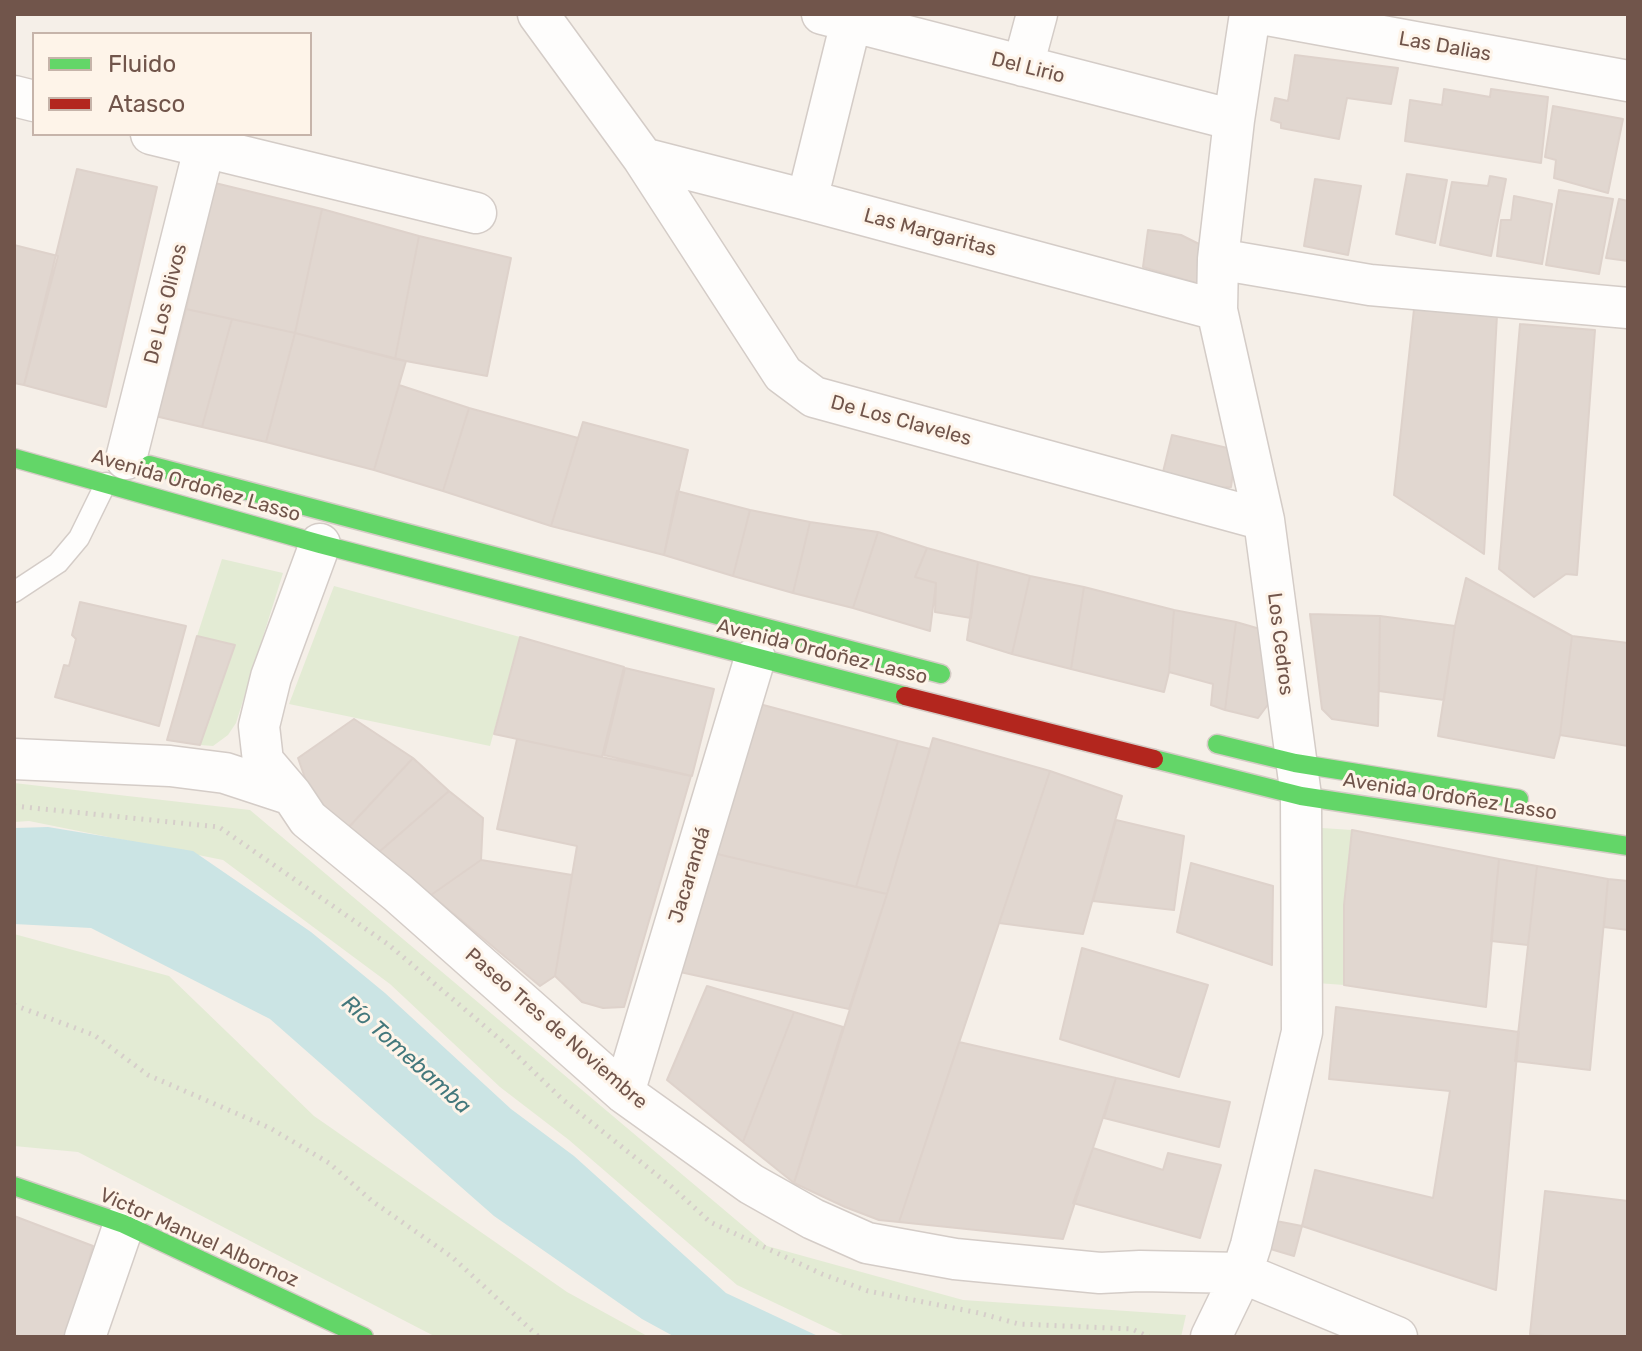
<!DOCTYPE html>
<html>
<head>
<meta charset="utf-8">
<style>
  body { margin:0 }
  #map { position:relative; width:1642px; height:1351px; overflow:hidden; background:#f5efe8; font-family:Rubik,sans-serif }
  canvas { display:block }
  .frame { position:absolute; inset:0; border:16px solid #71554b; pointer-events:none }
  .legend { position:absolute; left:32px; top:32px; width:280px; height:104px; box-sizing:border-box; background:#fef4e9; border:2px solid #c6b4aa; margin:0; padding:10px 14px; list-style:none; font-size:24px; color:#71554b }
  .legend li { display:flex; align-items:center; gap:16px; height:40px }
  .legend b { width:40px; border:2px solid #c6b4aa }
</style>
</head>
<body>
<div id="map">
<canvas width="1642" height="1351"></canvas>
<div class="frame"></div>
<ul class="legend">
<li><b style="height:10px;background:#63d668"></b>Fluido</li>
<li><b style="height:10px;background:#b3261e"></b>Atasco</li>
</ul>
</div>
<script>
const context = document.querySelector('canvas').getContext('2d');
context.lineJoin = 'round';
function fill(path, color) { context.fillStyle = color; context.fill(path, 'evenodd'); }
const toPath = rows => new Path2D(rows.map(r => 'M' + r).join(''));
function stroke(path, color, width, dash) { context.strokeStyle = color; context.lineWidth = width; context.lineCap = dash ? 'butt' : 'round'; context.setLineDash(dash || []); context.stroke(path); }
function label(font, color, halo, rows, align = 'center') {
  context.font = font + ' Rubik,sans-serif'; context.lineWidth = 6; context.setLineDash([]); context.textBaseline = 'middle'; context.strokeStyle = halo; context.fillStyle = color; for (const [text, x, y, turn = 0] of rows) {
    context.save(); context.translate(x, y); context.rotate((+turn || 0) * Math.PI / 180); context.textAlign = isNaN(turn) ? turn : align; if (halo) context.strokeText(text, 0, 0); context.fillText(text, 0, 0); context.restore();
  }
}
fill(toPath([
  [222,559,283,573,236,723,228,735,213,746,200,745,235,646,197,636],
  [334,586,520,637,490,746,289,704],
  [14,783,250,810,767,1246,963,1300,1186,1315,1181,1337,847,1337,737,1285,569,1140,500,1087,390,984,223,860,29,821,14,822],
  [1322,828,1352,830,1344,905,1344,985,1317,983,1314,899],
  [14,934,169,976,314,1116,567,1292,649,1337,436,1337,78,1152,14,1146]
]), '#e3ebd4');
fill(toPath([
  [48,827,193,851,311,932,385,993,511,1109,574,1156,726,1293,820,1337,675,1337,642,1319,494,1216,270,1019,91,928,14,924,14,828]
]), '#cbe4e4');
const building = toPath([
  [1295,55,1398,68,1391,104,1347,98,1339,139,1281,128,1281,123,1271,120,1275,98,1288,101,1295,55],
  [1444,89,1490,97,1491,89,1548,97,1541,163,1405,141,1410,100,1442,105,1444,89],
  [1553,106,1623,119,1608,193,1554,178,1556,160,1545,157,1553,106],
  [77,169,157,187,106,407,24,385,77,169],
  [1407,174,1447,180,1435,243,1396,234,1407,174],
  [1490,176,1506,179,1491,256,1440,245,1452,182,1488,186,1490,176],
  [1315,179,1361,186,1348,255,1304,246,1315,179],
  [215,183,322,209,295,333,186,309,215,183],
  [1559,190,1613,199,1599,274,1546,265,1559,190],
  [1514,196,1552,204,1542,264,1497,256,1501,220,1511,220,1514,196],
  [1619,199,1628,201,1628,261,1606,258,1619,199],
  [322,209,419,236,395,359,295,333,322,209],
  [1148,230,1181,235,1205,247,1202,285,1143,267,1148,230],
  [419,236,511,258,487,376,395,359,419,236],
  [14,245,58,256,24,385,14,383,14,245],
  [186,309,232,319,202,427,155,416,168,380,186,309],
  [1414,309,1497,315,1484,554,1394,495,1414,309],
  [232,319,295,333,266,442,202,427,232,319],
  [1520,324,1595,330,1577,575,1566,574,1534,597,1499,569,1520,324],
  [295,333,406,361,374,470,266,442,295,333],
  [399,385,469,408,443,491,374,470,399,385],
  [469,408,578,438,551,526,443,491,469,408],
  [583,422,688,450,664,555,551,526,583,422],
  [1172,435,1236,450,1231,487,1216,488,1163,472,1172,435],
  [677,491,750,510,733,576,664,555,677,491],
  [750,510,810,522,793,593,733,576,750,510],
  [810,522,878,532,853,608,793,593,810,522],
  [878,532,927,548,915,577,936,583,930,631,853,608,878,532],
  [927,548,978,562,971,618,935,612,936,583,915,577,927,548],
  [978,562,1030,576,1012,654,967,640,978,562],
  [1030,576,1084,587,1071,669,1012,654,1030,576],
  [1466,578,1572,636,1560,735,1554,758,1438,736,1455,626,1466,578],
  [1084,587,1174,610,1169,672,1164,692,1071,669,1084,587],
  [80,602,186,626,159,726,55,697,64,665,69,666,76,639,72,635,80,602],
  [1174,610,1236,622,1225,710,1211,705,1213,684,1169,672,1174,610],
  [1310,614,1380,616,1378,726,1332,719,1322,709,1310,614],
  [1380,616,1455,626,1444,700,1379,691,1380,616],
  [1236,622,1267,631,1272,699,1258,718,1225,710,1236,622],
  [197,636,235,645,200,745,167,740,197,636],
  [1572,636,1628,643,1628,746,1560,735,1572,636],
  [520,637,624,667,602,757,494,734,520,637],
  [625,668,714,689,692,776,604,755,625,668],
  [752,702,898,741,856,887,713,853,752,702],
  [354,719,413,758,348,828,313,801,298,758,354,719],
  [933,738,1050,771,899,1222,879,1220,845,1207,794,1183,887,894,933,738],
  [517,739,691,776,624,1007,603,1008,582,1002,555,976,577,846,497,829,517,739],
  [898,741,930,749,887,894,856,887,898,741],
  [413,758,449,791,379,852,348,828,413,758],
  [1050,771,1122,796,1083,934,999,923,1050,771],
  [449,791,483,818,481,860,431,895,379,852,449,791],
  [1116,820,1184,836,1174,910,1093,901,1116,820],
  [1352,830,1499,859,1486,1007,1344,985,1344,905,1352,830],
  [713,853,887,894,849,1009,680,972,713,853],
  [1499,859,1537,866,1528,945,1491,941,1499,859],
  [481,860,572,875,555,976,540,986,431,895,481,860],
  [1191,863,1273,886,1272,965,1177,932,1191,863],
  [1537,866,1608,879,1590,1070,1515,1061,1537,866],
  [1608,879,1628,881,1628,930,1604,927,1608,879],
  [1082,948,1208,985,1179,1077,1060,1039,1082,948],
  [707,986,794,1012,743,1142,667,1080,707,986],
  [1336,1007,1519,1032,1496,1290,1302,1226,1315,1170,1433,1198,1450,1091,1329,1079,1336,1007],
  [794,1012,843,1027,794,1183,743,1142,794,1012],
  [959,1042,1116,1078,1063,1239,899,1222,959,1042],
  [1116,1078,1230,1102,1219,1147,1104,1118,1116,1078],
  [1093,1148,1163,1170,1168,1153,1221,1165,1200,1238,1073,1203,1093,1148],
  [1545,1191,1628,1201,1628,1337,1551,1337,1530,1334,1545,1191],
  [14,1216,93,1246,68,1337,23,1337,14,1334,14,1216],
  [1276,1221,1302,1226,1294,1256,1267,1248,1276,1221]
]);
fill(building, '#e1d7d0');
stroke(building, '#ded2cb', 2);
const lane = toPath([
  [14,592,58,563,79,538,106,483]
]);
const street = toPath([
  [538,14,643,158,783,374,814,397,1264,520],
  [822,14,1234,120],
  [1262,14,1628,81],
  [1023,66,1037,14],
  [14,96,34,101],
  [151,134,476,213],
  [643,158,807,200,1217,310],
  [807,200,853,14],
  [1218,259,1370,285,1628,308],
  [126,459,204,149],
  [14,759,170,766,225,773,292,795,308,819,398,893,624,1093,751,1184,813,1219,867,1243,955,1259,1100,1273,1140,1271,1242,1273,1397,1337],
  [292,795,263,761,259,726,271,677,320,544],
  [624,1093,755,658],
  [85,1337,124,1224],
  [1211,1337,1242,1273,1251,1245,1302,1032,1301,796,1264,520,1217,310,1218,259,1234,120,1250,14]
]);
const fast = toPath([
  [14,458,320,544,905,696],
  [149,465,941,674],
  [1217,744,1295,763,1519,799],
  [1154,759,1301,796,1628,846],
  [14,1186,124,1224,364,1337]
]);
const jam = toPath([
  [905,696,1154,759]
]);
stroke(lane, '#d4ccc7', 23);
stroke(street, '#d4ccc7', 43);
stroke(fast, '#d4cbc5', 21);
stroke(jam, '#d4cbc5', 21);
stroke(toPath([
  [14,806,219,827,389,945,502,1041,562,1099,672,1187,710,1222,822,1274,868,1291,979,1313,1019,1324,1132,1329,1149,1337],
  [14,1005,94,1035,148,1075,270,1128,329,1163,372,1201,452,1257,539,1337]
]), '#d6ceca', 5, [2, 6]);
stroke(lane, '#fefdfc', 20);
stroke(street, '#fefdfc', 40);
stroke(fast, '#63d668', 18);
stroke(jam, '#b3261e', 18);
label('20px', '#71554b', '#fef4e9', [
  ["Las Dalias",1445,47,10],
  ["Del Lirio",1028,68,14],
  ["Las Margaritas",930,233,15],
  ["De Los Olivos",166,304,-76],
  ["De Los Claveles",901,421,15],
  ["Avenida Ordoñez Lasso",196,486,16],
  ["Los Cedros",1280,644,83],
  ["Avenida Ordoñez Lasso",822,652,14],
  ["Avenida Ordoñez Lasso",1450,797,9],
  ["Jacarandá",690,875,-73],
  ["Paseo Tres de Noviembre",556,1029,41],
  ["Victor Manuel Albornoz",199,1238,24]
]);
label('italic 22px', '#43787c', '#fef4e9', [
  ["Río Tomebamba",406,1055,42]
]);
</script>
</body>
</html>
